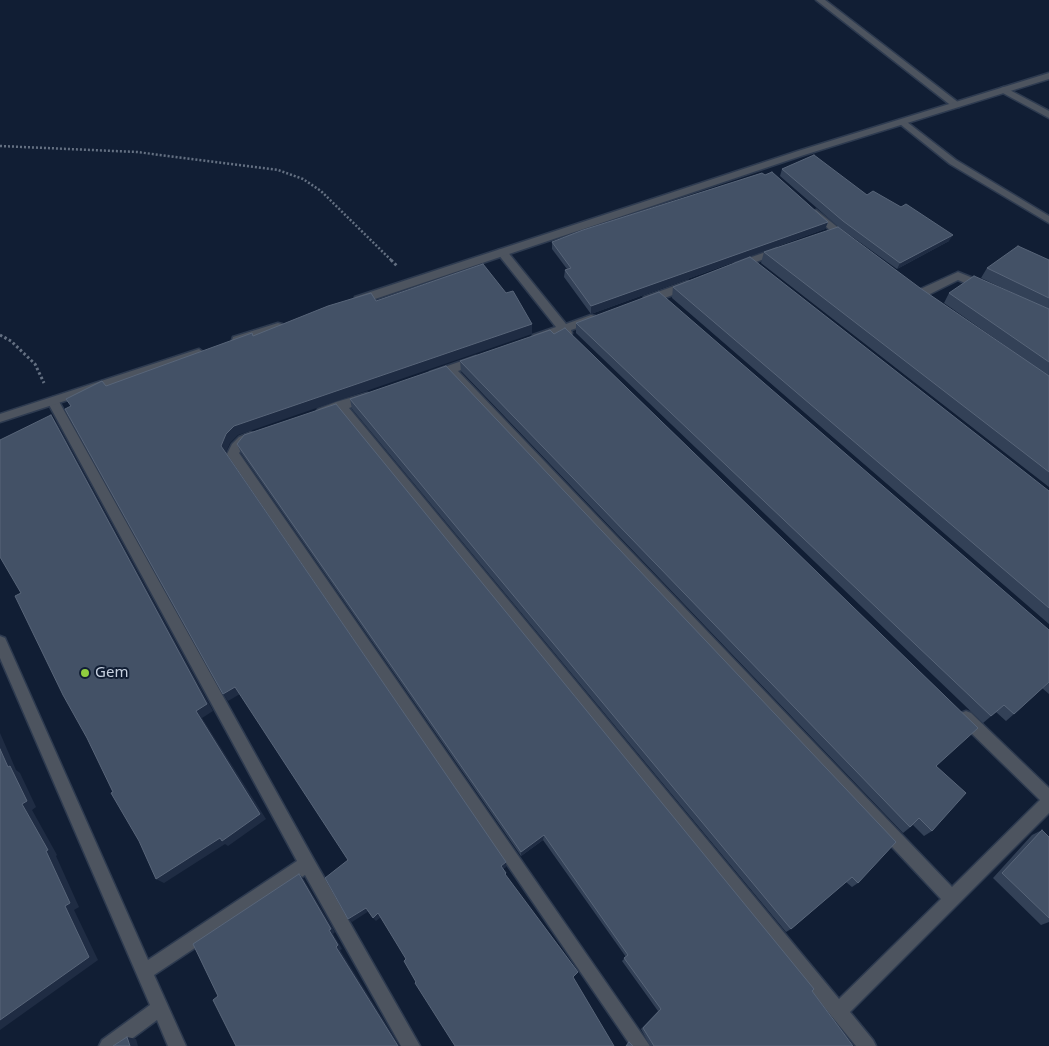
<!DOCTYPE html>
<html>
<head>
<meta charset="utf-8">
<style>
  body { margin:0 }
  canvas { display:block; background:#111e34 }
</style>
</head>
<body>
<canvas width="1049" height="1046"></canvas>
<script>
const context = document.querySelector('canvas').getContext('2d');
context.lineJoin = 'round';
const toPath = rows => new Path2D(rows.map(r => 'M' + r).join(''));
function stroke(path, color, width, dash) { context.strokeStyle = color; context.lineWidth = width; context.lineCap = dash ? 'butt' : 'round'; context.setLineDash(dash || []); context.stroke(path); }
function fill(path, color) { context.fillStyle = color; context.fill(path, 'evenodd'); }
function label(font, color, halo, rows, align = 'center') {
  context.font = font + ' "Noto Sans",sans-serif'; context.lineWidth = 4; context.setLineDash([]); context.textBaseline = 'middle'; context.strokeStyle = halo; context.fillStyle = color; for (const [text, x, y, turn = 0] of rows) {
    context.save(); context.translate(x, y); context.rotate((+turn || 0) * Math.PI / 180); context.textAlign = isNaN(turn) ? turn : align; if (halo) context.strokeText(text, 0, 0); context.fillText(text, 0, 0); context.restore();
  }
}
const service = toPath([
  [1004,87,1049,111,1049,118,1001,92,1001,88,1004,87]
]);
const minor = toPath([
  [816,0,825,0,959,103,959,107,953,107,816,0],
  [903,119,956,160,1049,216,1049,223,950,164,900,124,899,122,903,119],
  [816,210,850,237,850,241,842,241,813,215,811,213,816,210],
  [777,248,781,249,781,253,739,268,734,265,735,263,777,248],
  [502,249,506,250,566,324,591,315,595,316,596,319,595,322,571,330,572,333,571,336,567,337,561,333,537,342,533,341,532,338,533,335,556,327,498,254,498,250,502,249],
  [958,272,988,284,989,287,984,291,958,280,924,297,916,297,915,294,916,291,958,272],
  [688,281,693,285,692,288,648,304,643,300,644,297,688,281],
  [476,356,482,360,480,363,458,371,952,887,1040,800,961,723,959,718,961,713,966,711,971,713,1049,788,1049,813,850,1012,873,1040,876,1046,856,1046,338,411,322,416,316,412,318,409,336,402,367,393,371,394,373,397,371,400,349,408,839,999,941,899,448,374,434,379,428,375,430,372,476,356],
  [53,397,57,398,313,858,420,1046,401,1046,305,875,154,975,186,1046,168,1046,157,1020,122,1046,99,1046,102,1040,150,1005,0,658,0,636,5,638,148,960,297,861,47,401,53,397],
  [251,432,255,434,257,437,255,440,247,443,239,453,650,1046,631,1046,229,457,227,454,232,444,239,437,251,432]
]);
const tertiary = toPath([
  [1049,73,1049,79,804,155,363,303,355,303,354,300,355,297,798,151,1049,73],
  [278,323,282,324,283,327,282,330,237,344,232,340,233,337,278,323],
  [199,349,204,353,203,356,0,422,0,414,199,349]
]);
stroke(service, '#2e3b50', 3);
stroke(minor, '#2e3b50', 3);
stroke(tertiary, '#2e3b50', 3);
stroke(toPath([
  [0,146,137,152,278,170,303,179,321,191,392,261]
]), '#647082', 2.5, [2, 2]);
stroke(toPath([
  [391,260,397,266],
  [0,335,11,341,35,364,44,383]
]), '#647082', 3, [2.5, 2.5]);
fill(service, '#4d545f');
fill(minor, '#4d545f');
fill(tertiary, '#4d545f');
fill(toPath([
  [782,169,949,241,897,269,840,228,780,176],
  [765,175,828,222,825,229,591,314,564,277,565,270,567,269,552,249,552,242],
  [764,252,920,288,1024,359,944,303,949,293,1017,295,981,278,987,268,1049,260,1049,487,761,263],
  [673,287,1049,491,1049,624,672,298],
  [576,323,1049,630,1049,694,1042,688,1014,714,1006,721,996,712,983,723,576,333],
  [460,361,936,766,932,831,924,836,913,825,903,833,461,371],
  [350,399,858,883,852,887,846,882,791,929,786,932,352,409],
  [237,444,812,991,853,1046,650,1046,641,1029,658,1011,622,961,626,957,543,840,521,856,241,453],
  [1042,830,1049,837,1049,922,1041,925,993,878,1032,835]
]), '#334157');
fill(toPath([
  [828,222,825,229,591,314,591,306],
  [953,235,949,241,897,269,900,263],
  [532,324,532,334,238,435,230,443,225,455,221,446,226,434,234,426],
  [51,415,58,425,213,711,202,718,266,819,228,846,225,844,164,883,156,879],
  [235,687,240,694,228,701,223,694],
  [0,733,16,770,20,773,36,807,32,810,57,855,56,856,79,907,74,910,98,960,0,1030,0,1020,65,906,0,749],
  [544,835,543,840,521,856,521,852],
  [506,862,506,867,502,870,501,866],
  [299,874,303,878,335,932,333,934,342,949,340,950,400,1046,398,1046,336,947],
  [366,908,369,911,352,922,348,919],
  [378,913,381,917,376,921,373,918],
  [127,1037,136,1039,138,1046,130,1046]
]), '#1f2c43');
const building = toPath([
  [814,155,867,195,873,191,901,207,906,204,953,235,900,263,843,221,782,169,814,155],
  [772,172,828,222,591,306,565,270,571,268,552,242,583,230,762,173,765,175,772,172],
  [838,227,920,288,1049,376,1049,472,764,252,838,227],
  [1018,246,1049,260,1049,298,987,268,1018,246],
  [750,257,1049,491,1049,608,673,287,750,257],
  [483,264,506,293,513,291,532,324,234,426,226,434,221,446,506,862,501,866,506,873,505,874,578,972,573,977,614,1046,455,1046,415,983,416,982,404,961,406,959,378,913,373,918,366,908,348,919,325,878,348,860,235,687,223,694,65,409,71,406,66,399,102,381,106,386,252,333,253,336,328,306,371,293,376,301,483,264],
  [974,276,1049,309,1049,362,949,293,974,276],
  [659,292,1049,630,1049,682,1014,714,1004,705,991,716,576,323,659,292],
  [565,328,978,728,936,766,966,793,932,831,919,818,910,827,460,361,550,330,554,334,565,328],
  [446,366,896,842,858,883,852,877,791,929,350,399,446,366],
  [336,404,814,989,812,991,853,1046,654,1046,643,1028,661,1009,624,958,628,955,544,835,521,852,237,444,244,435,336,404],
  [51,415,207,704,196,711,260,814,222,841,220,838,156,879,139,841,111,793,113,792,87,738,63,695,15,596,21,593,0,557,0,440,51,415],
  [0,749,8,767,10,766,27,801,22,804,48,850,46,851,70,903,65,906,89,957,0,1020,0,749],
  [1042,830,1049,837,1049,918,1002,873,1042,830],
  [299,874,331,929,329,930,338,945,336,947,398,1046,236,1046,213,1000,218,996,193,944,299,874],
  [127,1037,130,1046,113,1046,127,1037],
  [629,1042,633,1046,626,1046,629,1042]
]);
fill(building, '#435166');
stroke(building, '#586579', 1);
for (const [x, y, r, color] of [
  [85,673,5,"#91cd3f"]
]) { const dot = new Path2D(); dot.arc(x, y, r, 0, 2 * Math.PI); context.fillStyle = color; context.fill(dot); stroke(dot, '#111e34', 2); }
label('15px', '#c8d2e1', '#111e34', [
  ["Gem",95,673]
], 'left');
</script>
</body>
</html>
